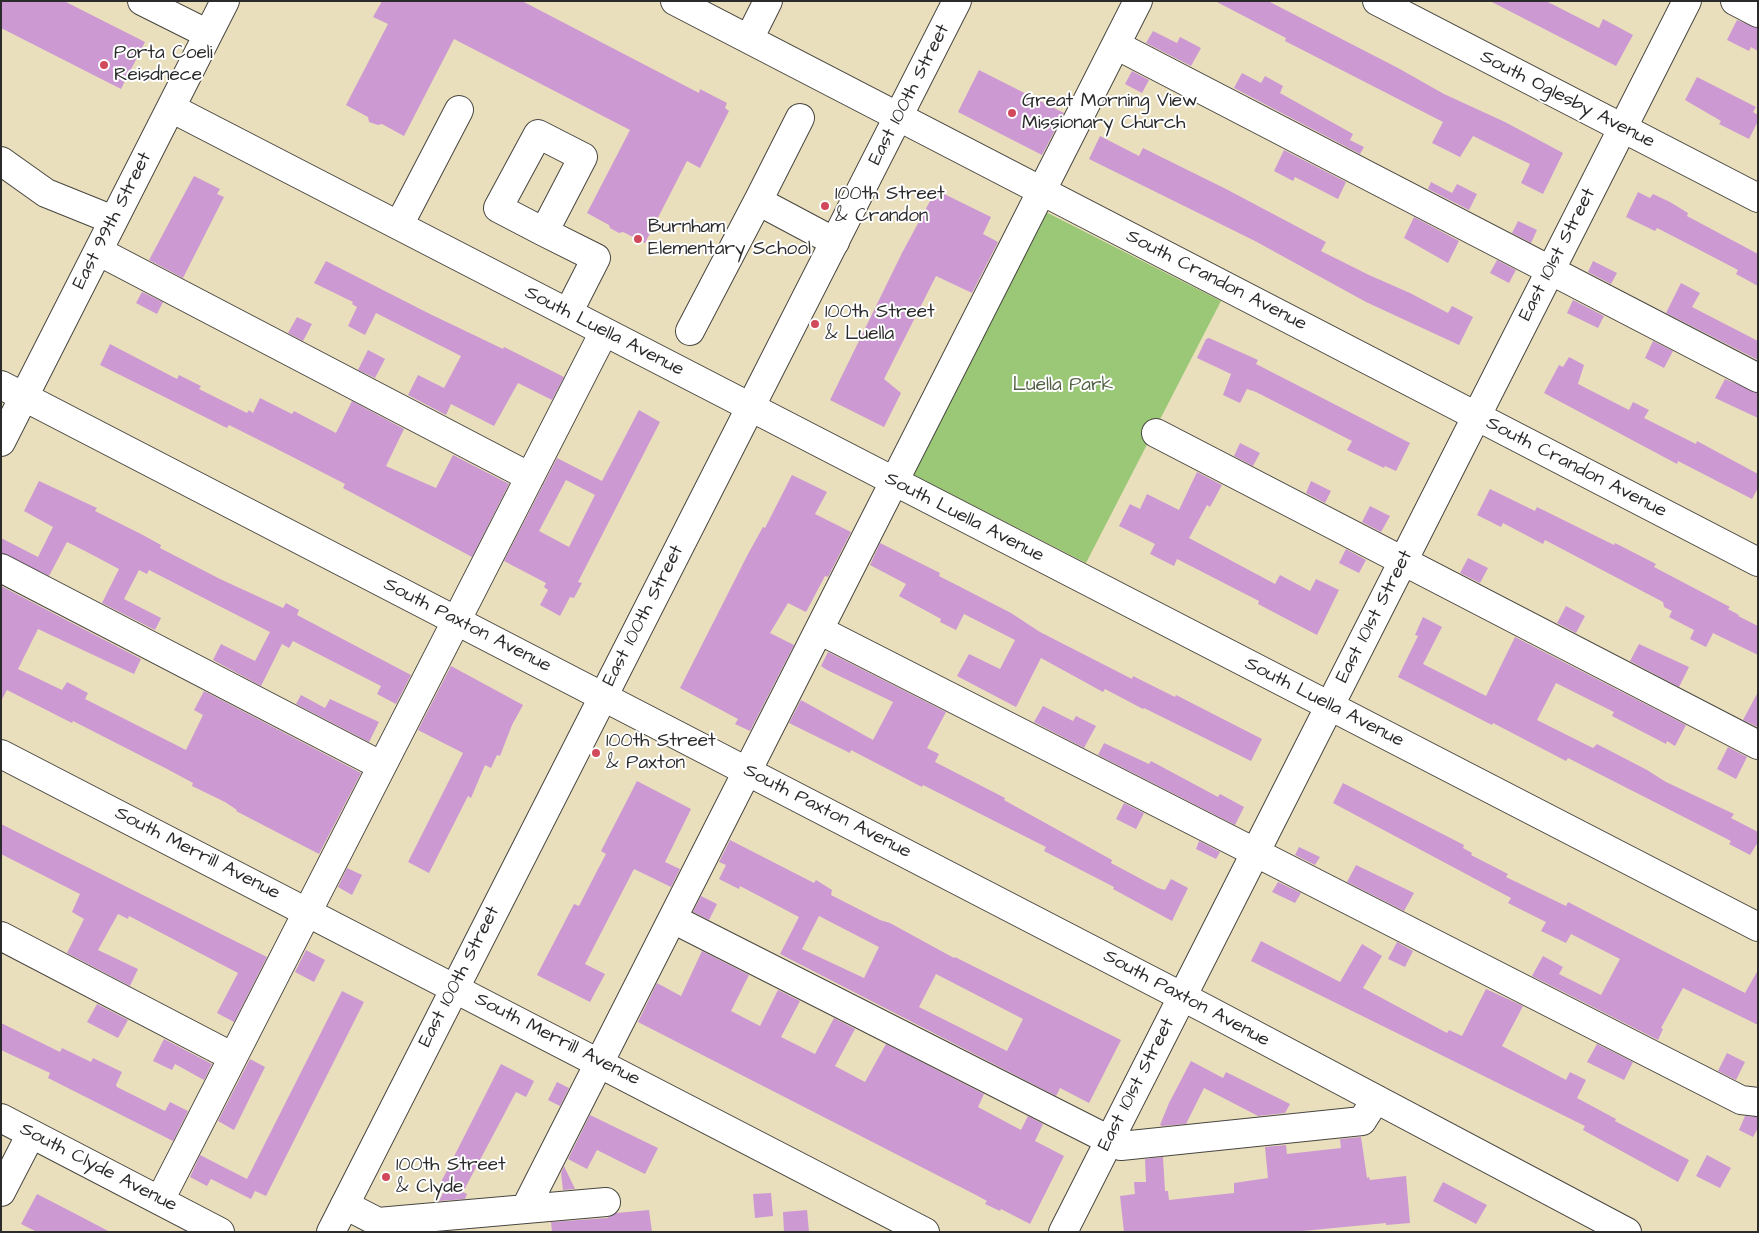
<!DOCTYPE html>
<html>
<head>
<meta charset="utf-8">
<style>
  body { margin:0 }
  #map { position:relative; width:1759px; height:1233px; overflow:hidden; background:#eadfbc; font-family:"Architects Daughter",sans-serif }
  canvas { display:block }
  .frame { position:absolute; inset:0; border:2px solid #2b2b2b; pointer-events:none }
</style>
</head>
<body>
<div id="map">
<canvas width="1759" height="1233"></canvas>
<div class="frame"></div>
</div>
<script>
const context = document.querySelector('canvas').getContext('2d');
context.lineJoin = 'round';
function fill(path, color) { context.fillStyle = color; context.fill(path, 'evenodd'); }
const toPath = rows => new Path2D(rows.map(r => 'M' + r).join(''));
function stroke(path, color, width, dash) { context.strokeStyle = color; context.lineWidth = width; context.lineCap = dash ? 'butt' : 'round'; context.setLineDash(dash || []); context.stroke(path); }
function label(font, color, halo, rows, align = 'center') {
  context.font = font + ' "Architects Daughter",sans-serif'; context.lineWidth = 4; context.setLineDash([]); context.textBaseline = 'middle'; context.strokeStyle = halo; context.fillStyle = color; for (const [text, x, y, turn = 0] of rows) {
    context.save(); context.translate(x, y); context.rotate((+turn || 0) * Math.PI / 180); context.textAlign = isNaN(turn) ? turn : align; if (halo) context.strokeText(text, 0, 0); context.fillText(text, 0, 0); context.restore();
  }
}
fill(toPath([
  [1040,209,1221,301,1086,563,906,471]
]), '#9ac876');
fill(toPath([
  [1,1,64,1,145,42,121,89,1,28],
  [382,1,522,1,699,93,700,89,727,103,725,108,729,111,700,168,687,161,645,243,623,232,619,233,610,228,609,225,587,213,630,130,454,39,404,136,382,124,378,125,369,122,368,117,346,105,388,24,373,17],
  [1215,1,1268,1,1398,68,1444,94,1505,122,1563,153,1543,194,1521,183,1530,164,1473,136,1460,157,1432,143,1443,122,1285,41,1286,38],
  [1490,1,1546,1,1599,28,1603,19,1633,35,1616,66],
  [1737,20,1758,28,1758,51,1751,47,1749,51,1727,40],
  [1153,31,1177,43,1180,37,1201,48,1191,66,1146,43],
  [979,70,1064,113,1042,155,958,112],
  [1132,71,1149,80,1142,93,1125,84],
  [1242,73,1261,83,1265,76,1283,86,1280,93,1353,134,1350,140,1364,147,1360,154,1234,88],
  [1697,77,1756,107,1753,112,1758,115,1758,121,1749,139,1719,124,1721,121,1685,100],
  [1100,136,1139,156,1143,148,1226,189,1326,242,1321,251,1369,275,1410,293,1448,313,1452,306,1473,317,1459,345,1366,302,1255,241,1089,159],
  [1284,150,1346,182,1338,199,1295,177,1293,181,1274,171],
  [194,176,220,189,217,194,224,197,183,278,149,260],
  [1431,182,1452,193,1457,184,1477,194,1469,210,1428,189],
  [936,190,991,217,983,234,998,242,972,293,936,276,884,379,901,393,884,427,830,400,902,253],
  [1638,192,1650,198,1653,194,1670,202,1688,213,1687,216,1758,254,1758,286,1736,274,1738,270,1694,247,1657,228,1655,231,1626,217],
  [1414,217,1459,241,1448,263,1404,238],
  [1518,221,1537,230,1531,243,1512,233],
  [1497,260,1516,270,1509,283,1490,273],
  [326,261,430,314,503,349,504,347,564,377,552,400,518,383,494,426,451,404,446,415,408,395,418,375,444,388,461,356,376,313,365,335,348,326,357,307,352,304,353,302,314,283],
  [1593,261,1617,273,1611,284,1588,272],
  [1681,283,1700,293,1692,307,1758,341,1758,360,1666,313],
  [142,292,163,302,157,314,136,303],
  [1573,300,1604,316,1598,328,1567,313],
  [297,317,312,324,303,341,288,333],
  [1209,338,1258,360,1256,364,1410,443,1396,471,1385,466,1384,468,1347,450,1352,441,1256,392,1247,389,1240,403,1223,395,1231,374,1197,358,1206,339],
  [1653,341,1673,351,1664,368,1645,358],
  [110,344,177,379,179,375,201,386,199,389,247,413,249,410,253,413,260,398,292,414,294,411,336,433,352,401,404,429,386,466,436,488,453,455,509,484,472,557,343,488,345,484,275,448,229,425,227,428,100,365],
  [368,350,385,359,375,378,358,370],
  [1569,357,1584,365,1578,384,1629,410,1633,402,1649,410,1644,418,1696,444,1697,441,1758,474,1758,488,1752,499,1678,461,1677,464,1544,393,1559,365,1563,367],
  [1725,379,1758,393,1758,418,1715,398],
  [639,410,660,422,578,582,582,583,574,598,570,597,560,616,540,605,548,590,544,587,546,583,504,561,557,458,602,481],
  [566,480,595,495,569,547,539,531],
  [1240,443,1260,453,1253,466,1234,456],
  [1197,472,1222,485,1210,507,1207,505,1189,538,1275,584,1280,575,1310,591,1316,579,1339,590,1317,635,1258,604,1259,601,1177,559,1174,566,1150,554,1155,544,1119,526,1130,504,1140,509,1147,494,1179,510],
  [792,475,827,492,815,514,851,532,828,577,825,576,806,612,788,603,770,633,794,645,750,731,735,724,738,719,680,688,748,554,763,527,765,528],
  [39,481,97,508,95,511,141,534,161,545,160,548,220,579,283,608,286,603,299,610,297,615,411,675,396,704,377,694,381,686,293,641,289,648,282,644,261,686,213,660,221,644,255,661,270,632,149,570,147,574,139,570,124,599,161,618,155,630,102,603,119,569,85,551,67,542,49,576,1,553,1,538,38,557,53,527,24,511],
  [1311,481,1331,491,1325,503,1306,493],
  [1490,489,1535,511,1537,507,1614,545,1615,543,1656,564,1654,567,1730,607,1728,609,1739,615,1738,616,1758,626,1758,655,1713,633,1706,647,1690,639,1694,630,1669,617,1672,611,1664,607,1663,602,1545,540,1543,544,1503,523,1501,527,1477,515],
  [1370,506,1390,516,1381,532,1362,522],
  [880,543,940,573,939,576,1011,613,1040,632,1132,679,1133,676,1175,697,1176,695,1262,739,1251,761,1144,708,1143,709,1105,689,1103,692,1041,658,1016,707,957,676,969,654,1000,669,1015,640,964,614,956,630,940,622,941,619,899,596,906,584,870,565],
  [1346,549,1366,560,1359,573,1339,563],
  [1468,558,1488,568,1480,583,1460,573],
  [1,586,141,659,134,674,38,629,18,669,62,690,67,682,88,693,85,699,186,750,203,715,194,710,204,691,361,773,319,854,236,811,237,810,225,802,192,786,193,783,169,770,73,721,72,723,7,690,1,701],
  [1566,606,1585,616,1576,633,1557,623],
  [1423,617,1442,627,1423,664,1486,696,1515,637,1686,725,1675,746,1667,741,1666,744,1612,716,1614,712,1556,683,1537,720,1593,748,1597,744,1647,770,1666,782,1734,814,1731,818,1758,832,1758,842,1750,855,1729,844,1731,841,1568,758,1566,761,1493,723,1492,725,1398,677,1418,636,1415,635],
  [1639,644,1689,667,1679,687,1630,661],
  [828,652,946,712,927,748,939,754,935,762,1005,798,1004,800,1112,860,1111,863,1158,888,1165,890,1171,879,1188,888,1172,921,1113,889,1114,887,1044,851,1046,847,923,785,922,787,851,750,850,753,789,723,801,700,873,740,893,702,827,670,821,666],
  [451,666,523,705,512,725,500,756,497,755,491,768,485,765,471,798,468,796,429,873,408,862,463,753,418,730],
  [1758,692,1758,727,1743,720],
  [301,695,325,708,330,699,379,722,369,742,296,704],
  [1043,706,1073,721,1076,716,1096,726,1084,748,1034,722],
  [1104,743,1149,764,1151,761,1218,797,1220,794,1244,807,1235,825,1098,755],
  [1728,747,1747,757,1736,779,1717,769],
  [637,781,691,809,665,862,680,869,671,887,634,869,585,964,605,974,590,1002,537,975,574,904,579,906,597,871,606,854,601,851],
  [1343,783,1464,845,1463,848,1472,853,1471,855,1508,874,1506,877,1566,906,1568,902,1745,993,1758,970,1758,1025,1683,988,1661,1028,1663,1029,1658,1040,1532,976,1543,956,1563,967,1559,974,1601,995,1620,959,1571,934,1566,943,1541,931,1546,922,1508,903,1511,898,1333,803],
  [1124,803,1144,813,1136,829,1116,819],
  [1,824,267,957,234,1022,217,1013,238,973,129,916,128,919,118,914,98,950,138,969,130,986,67,953,84,919,72,912,80,894,1,854],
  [730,840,814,883,816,880,832,890,831,895,880,920,890,923,954,958,955,957,1121,1040,1089,1103,1060,1088,1056,1096,780,954,799,917,740,886,739,889,719,879,726,865,719,862],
  [819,916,879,947,864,978,802,949],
  [936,974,1023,1019,1007,1051,919,1007],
  [1199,841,1220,852,1216,859,1196,849],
  [1299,847,1320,857,1315,865,1295,855],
  [1356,865,1414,893,1404,911,1347,882],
  [347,868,362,875,352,895,338,887],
  [1278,882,1301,893,1295,903,1272,892],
  [701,896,717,904,709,920,693,912],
  [1261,941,1340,982,1362,944,1382,956,1363,988,1447,1033,1449,1030,1462,1036,1486,989,1523,1006,1502,1046,1566,1080,1570,1072,1586,1080,1577,1098,1616,1119,1615,1121,1689,1160,1678,1182,1583,1130,1585,1126,1251,961],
  [1397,942,1413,951,1405,967,1388,959],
  [306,950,325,960,314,982,295,972],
  [702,951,749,975,731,1011,760,1026,778,990,800,1001,781,1037,815,1054,834,1018,855,1029,835,1066,865,1082,886,1044,984,1094,978,1107,1021,1130,1028,1116,1043,1124,1035,1141,1064,1156,1030,1224,1001,1209,1000,1211,985,1204,987,1201,976,1195,638,1022,657,983,681,996],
  [342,991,364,1002,266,1196,255,1191,251,1199,211,1179,207,1186,190,1177,200,1155,247,1179],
  [97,1004,128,1020,118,1038,87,1022],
  [1,1023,60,1052,62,1048,91,1062,93,1058,122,1072,116,1085,117,1087,165,1111,170,1102,188,1111,173,1141,48,1078,50,1073,1,1050],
  [164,1039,212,1064,204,1080,175,1064,172,1070,153,1061],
  [1597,1044,1633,1062,1624,1080,1587,1062],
  [1727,1053,1745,1062,1736,1080,1718,1071],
  [250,1059,265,1067,234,1130,218,1121],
  [1191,1061,1223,1078,1226,1072,1290,1104,1285,1113,1258,1116,1204,1088,1186,1124,1162,1126,1160,1125,1169,1103],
  [501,1064,534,1081,526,1097,516,1092,463,1192,467,1194,465,1199,439,1201,447,1185,441,1182],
  [557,1082,569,1088,560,1106,548,1100],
  [590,1115,658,1148,645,1174,597,1150,587,1169,568,1159],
  [1745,1116,1758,1117,1758,1128,1753,1137,1739,1130],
  [1361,1137,1367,1178,1369,1177,1370,1180,1406,1176,1410,1223,1386,1225,1386,1223,1292,1232,1124,1232,1120,1196,1135,1194,1134,1182,1146,1182,1145,1159,1163,1157,1165,1191,1168,1191,1169,1200,1215,1195,1234,1193,1234,1183,1268,1178,1265,1147,1286,1145,1287,1154,1341,1148,1340,1139],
  [1707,1155,1731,1168,1720,1188,1696,1176],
  [564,1166,575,1189,563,1190,561,1173],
  [1443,1182,1487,1205,1476,1224,1433,1201],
  [771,1193,773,1216,755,1218,753,1194],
  [37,1194,72,1212,110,1232,37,1232,21,1224],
  [649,1210,652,1232,552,1232,551,1222,607,1218,616,1213],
  [807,1210,809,1232,784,1232,783,1212]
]), '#cc99d3');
const minor = toPath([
  [142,1,208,34],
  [675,1,1758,562],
  [1377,1,1758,198],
  [1735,1,1758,13],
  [749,39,768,1],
  [1116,45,1758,378],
  [171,108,1758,927],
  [1,161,46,193,113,220],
  [758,201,800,118],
  [399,225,459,110],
  [544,232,583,157,538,134,498,208,544,232,596,258,568,313],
  [98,251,530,477],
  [690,331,758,201,835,242],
  [1,385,1206,1009,1627,1232],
  [1156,433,1758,745],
  [1,442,225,1],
  [1,568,382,766],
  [819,630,1741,1100,1758,1102],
  [1,754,925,1232],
  [673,919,1121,1146,1362,1121,1376,1099],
  [1,936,233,1057],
  [1,1118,220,1232],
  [1,1192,31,1134],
  [160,1200,604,332],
  [345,1205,378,1222,606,1202],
  [525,1209,1138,1],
  [1063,1232,1687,1]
]);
const major = toPath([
  [331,1232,957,1]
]);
stroke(minor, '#484641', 30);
stroke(major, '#484641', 30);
stroke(minor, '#fff', 28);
stroke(major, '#fff', 28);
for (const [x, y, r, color] of [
  [104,65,5,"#d1495b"],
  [1012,113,5,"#d1495b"],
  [825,206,5,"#d1495b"],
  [638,239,5,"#d1495b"],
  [815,324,5,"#d1495b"],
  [596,753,5,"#d1495b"],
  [386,1177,5,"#d1495b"]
]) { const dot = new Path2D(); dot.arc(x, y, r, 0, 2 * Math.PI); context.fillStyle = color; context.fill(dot); stroke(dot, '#fff', 2); }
label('19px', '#2b2b2b', '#fff', [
  ["Porta Coeli",114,54],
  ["Reisdnece",114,76],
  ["Great Morning View",1022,102],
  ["Missionary Church",1022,124],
  ["100th Street",835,195],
  ["& Crandon",835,217],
  ["Burnham",648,228],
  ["Elementary School",648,250],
  ["100th Street",825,313],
  ["& Luella",825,335],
  ["100th Street",606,742],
  ["& Paxton",606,764],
  ["100th Street",396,1166],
  ["& Clyde",396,1188]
], 'left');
label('19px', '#2b2b2b', '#fff', [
  ["East 100th Street",910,95,-63],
  ["South Oglesby Avenue",1567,100,27],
  ["East 99th Street",113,221,-63],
  ["East 101st Street",1558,255,-63],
  ["South Crandon Avenue",1216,281,27],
  ["South Luella Avenue",604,332,27],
  ["South Crandon Avenue",1576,468,27],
  ["South Luella Avenue",964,518,27],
  ["East 100th Street",644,616,-63],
  ["East 101st Street",1375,617,-63],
  ["South Paxton Avenue",467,626,27],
  ["South Luella Avenue",1324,703,27],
  ["South Paxton Avenue",827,812,27],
  ["South Merrill Avenue",197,854,27],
  ["East 100th Street",460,977,-63],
  ["South Paxton Avenue",1186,999,28],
  ["South Merrill Avenue",557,1040,27],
  ["East 101st Street",1137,1085,-63],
  ["South Clyde Avenue",98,1168,27]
]);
label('19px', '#526245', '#fff', [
  ["Luella Park",1063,386]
]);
</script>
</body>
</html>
